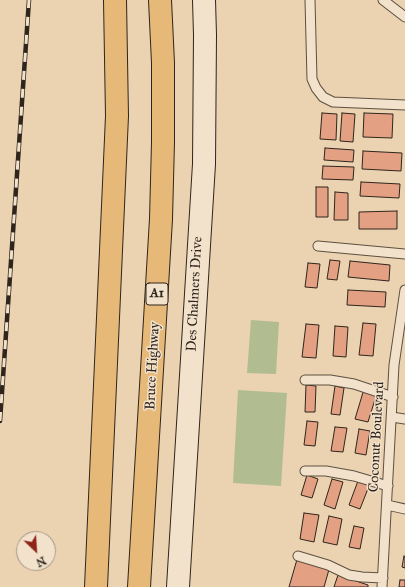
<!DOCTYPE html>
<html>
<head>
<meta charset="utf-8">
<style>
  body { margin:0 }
  #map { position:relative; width:405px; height:587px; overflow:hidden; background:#ebd2b0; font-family:"IM FELL Great Primer",serif }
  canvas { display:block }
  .north { position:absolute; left:16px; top:531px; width:40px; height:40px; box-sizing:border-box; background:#f2e2cc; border:1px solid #a49686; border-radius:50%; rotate:155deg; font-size:11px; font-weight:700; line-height:16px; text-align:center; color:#2e251c }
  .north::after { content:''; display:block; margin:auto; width:14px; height:18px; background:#8f2418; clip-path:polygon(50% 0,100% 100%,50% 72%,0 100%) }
</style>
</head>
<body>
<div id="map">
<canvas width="405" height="587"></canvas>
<div class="north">N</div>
</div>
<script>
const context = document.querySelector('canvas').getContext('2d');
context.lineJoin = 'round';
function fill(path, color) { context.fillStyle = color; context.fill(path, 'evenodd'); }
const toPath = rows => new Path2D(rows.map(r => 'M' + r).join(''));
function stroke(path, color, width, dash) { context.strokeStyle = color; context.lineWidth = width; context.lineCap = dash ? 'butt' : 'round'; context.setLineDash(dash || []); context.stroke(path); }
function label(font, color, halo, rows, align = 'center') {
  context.font = font + ' "IM FELL Great Primer",serif'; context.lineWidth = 3; context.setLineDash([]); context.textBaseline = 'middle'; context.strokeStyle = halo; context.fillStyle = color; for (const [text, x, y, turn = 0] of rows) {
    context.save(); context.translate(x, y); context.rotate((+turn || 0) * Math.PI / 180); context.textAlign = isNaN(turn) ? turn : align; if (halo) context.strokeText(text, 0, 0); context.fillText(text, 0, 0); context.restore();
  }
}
fill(toPath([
  [251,320,279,322,276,374,247,373],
  [238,390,287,393,281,486,233,483]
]), '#b1bd90');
const building = toPath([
  [322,113,337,114,336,140,320,139,322,113],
  [342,113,355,114,353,142,340,141,342,113],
  [364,113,393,114,392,138,363,137,364,113],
  [325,148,354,150,353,162,324,160,325,148],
  [363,151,402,153,401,171,362,169,363,151],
  [323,166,354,167,353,180,322,179,323,166],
  [361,182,400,184,399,198,360,196,361,182],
  [316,187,328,187,328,217,316,217,316,187],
  [335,192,348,193,348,220,334,220,335,192],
  [397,211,397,229,359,229,359,212,397,211],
  [330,260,340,261,337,280,327,279,330,260],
  [350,261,390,265,389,281,348,277,350,261],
  [308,263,320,264,317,288,305,287,308,263],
  [348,290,386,292,385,307,347,305,348,290],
  [363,323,376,324,373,356,359,355,363,323],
  [306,324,319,325,316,358,302,357,306,324],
  [335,326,348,327,346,357,333,356,335,326],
  [306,385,316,386,315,412,305,412,306,385],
  [335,386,344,388,340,415,331,414,335,386],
  [364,389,377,393,368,422,355,419,364,389],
  [307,421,318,422,315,446,304,445,307,421],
  [335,427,347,428,343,452,331,451,335,427],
  [359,429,370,431,366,455,355,453,359,429],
  [307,475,318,479,312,498,301,495,307,475],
  [332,479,343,482,335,509,324,505,332,479],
  [358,481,369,486,360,509,349,505,358,481],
  [304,513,319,515,314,542,300,539,304,513],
  [329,516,342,519,337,545,323,542,329,516],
  [354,526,364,528,360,549,349,547,354,526],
  [298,556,330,566,324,587,289,587,298,556],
  [404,556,405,557,405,568,402,567,404,556],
  [338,575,368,585,368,587,334,587,338,575],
  [400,580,405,580,405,587,399,587,400,580]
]);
fill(building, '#e4a083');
stroke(building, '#2e251c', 1);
const lane = toPath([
  [310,0,312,79,316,88,323,97,333,102,405,105],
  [383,0,405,17],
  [318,246,405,254],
  [305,380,330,380,354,384,393,397],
  [392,417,405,419],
  [305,471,326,471,354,476,388,486],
  [387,505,405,509],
  [298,556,328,565,349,575,362,577,383,578],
  [382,587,394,365,405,290]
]);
const secondary = toPath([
  [178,587,204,164,205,35,204,0]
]);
const highway = toPath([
  [96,587,117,116,115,0],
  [139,587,161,219,163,142,163,63,160,0]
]);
stroke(lane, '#5d5041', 11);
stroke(secondary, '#2e251c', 24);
stroke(highway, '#2e251c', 24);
stroke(lane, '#f2e2cc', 9);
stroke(secondary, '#f2e2cc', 22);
stroke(highway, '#e6b978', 22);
const rail = toPath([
  [0,421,29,0]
]);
stroke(rail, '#2e251c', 4.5);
stroke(rail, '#f2e2cc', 3, [9]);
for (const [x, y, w] of [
  [157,294,22]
]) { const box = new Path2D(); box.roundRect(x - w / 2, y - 11, w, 22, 3); context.fillStyle = '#f2e2cc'; context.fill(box); stroke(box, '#2e251c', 1); }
label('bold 13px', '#2e251c', null, [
  ["A1",157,294]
]);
label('14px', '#2e251c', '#f2e2cc', [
  ["Des Chalmers Drive",195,294,-87],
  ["Bruce Highway",153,366,-87],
  ["Coconut Boulevard",377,437,-87]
]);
</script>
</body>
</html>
